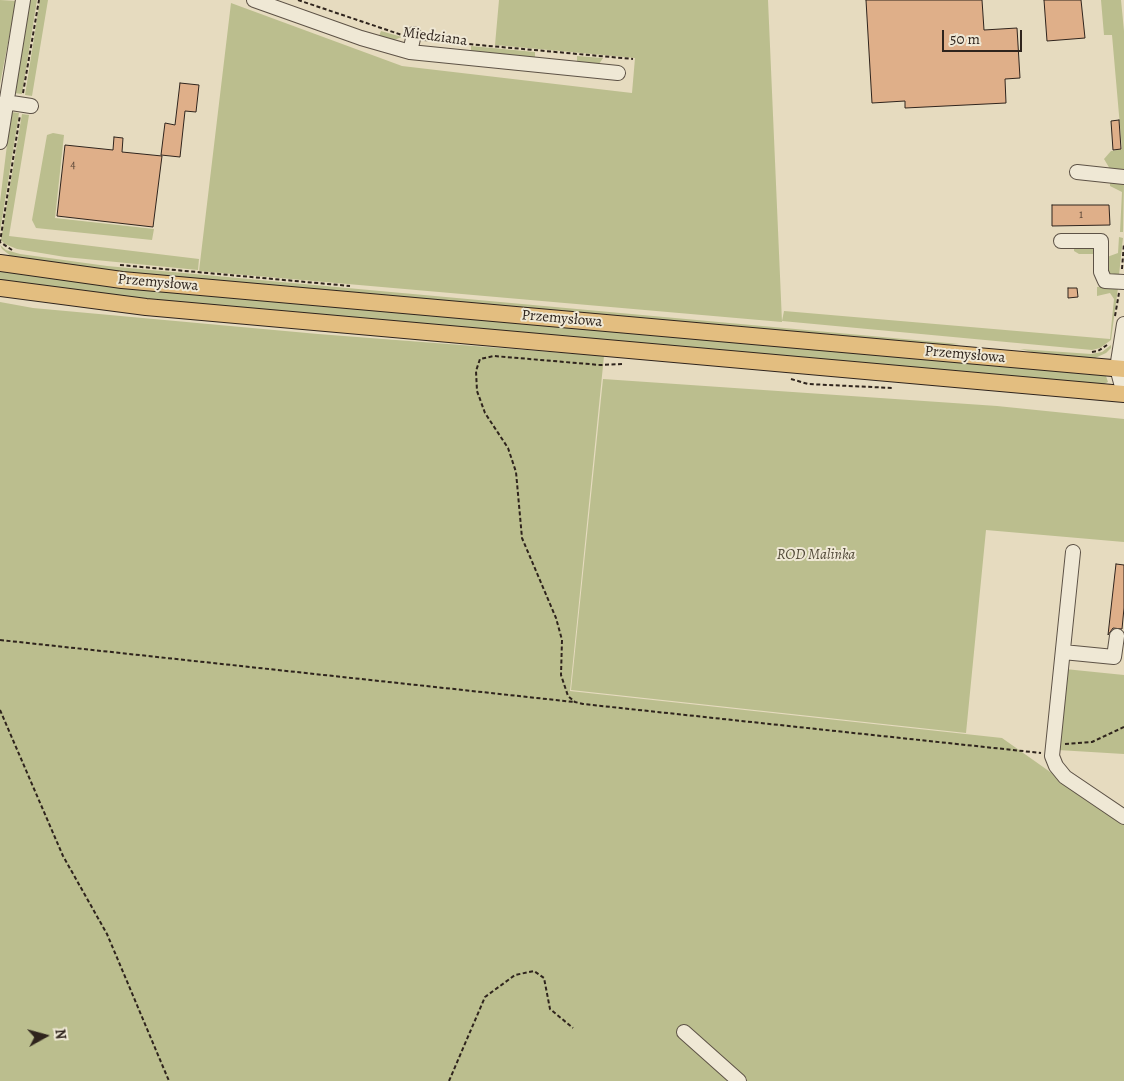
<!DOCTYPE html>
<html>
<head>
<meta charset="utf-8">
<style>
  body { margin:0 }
  #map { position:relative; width:1124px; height:1081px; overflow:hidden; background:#e6dbbf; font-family:Alegreya,serif }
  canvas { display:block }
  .north { position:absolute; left:20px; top:1011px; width:50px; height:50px; -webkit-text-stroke:4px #efe8d5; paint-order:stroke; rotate:83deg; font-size:14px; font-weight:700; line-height:20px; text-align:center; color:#2f241d }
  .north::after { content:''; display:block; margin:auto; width:18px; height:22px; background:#2f241d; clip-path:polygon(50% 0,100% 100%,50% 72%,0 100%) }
  .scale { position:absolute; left:942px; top:30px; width:80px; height:22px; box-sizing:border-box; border:2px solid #2f241d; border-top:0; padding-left:6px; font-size:15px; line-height:18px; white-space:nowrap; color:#2f241d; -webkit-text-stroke:4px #efe8d5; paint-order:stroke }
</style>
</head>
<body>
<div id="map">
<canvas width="1124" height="1081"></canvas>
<div class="north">N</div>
<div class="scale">50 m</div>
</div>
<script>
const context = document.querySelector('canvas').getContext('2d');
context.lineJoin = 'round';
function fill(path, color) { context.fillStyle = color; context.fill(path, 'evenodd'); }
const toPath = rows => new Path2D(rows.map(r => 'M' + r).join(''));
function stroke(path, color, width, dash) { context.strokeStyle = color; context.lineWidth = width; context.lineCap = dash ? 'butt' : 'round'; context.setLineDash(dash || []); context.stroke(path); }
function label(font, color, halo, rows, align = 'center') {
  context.font = font + ' Alegreya,serif'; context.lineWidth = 4; context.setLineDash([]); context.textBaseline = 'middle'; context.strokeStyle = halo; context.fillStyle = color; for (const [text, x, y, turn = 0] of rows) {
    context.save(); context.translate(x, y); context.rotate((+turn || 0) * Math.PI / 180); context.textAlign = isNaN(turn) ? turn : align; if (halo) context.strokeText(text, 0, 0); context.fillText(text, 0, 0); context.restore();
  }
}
fill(toPath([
  [0,0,16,1,0,84],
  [29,0,37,0,22,94,14,93],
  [40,0,48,0,32,96,25,95],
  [499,0,768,0,782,322,199,271,231,3,402,66,632,93,635,58,495,45],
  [1101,0,1121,0,1124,31,1124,169,1121,170,1110,169,1104,159,1111,151,1122,149,1112,35,1104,35],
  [381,31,402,37,391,41,379,36],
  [471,46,535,52,535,57,533,59,471,52],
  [577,56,603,58,599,64,577,63],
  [11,112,19,113,0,232,0,202],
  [22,114,29,115,9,236,199,259,198,270,65,257,17,249,5,244,1,240],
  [53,133,64,135,55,218,154,229,152,240,36,228,32,220,47,135],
  [1110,182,1124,183,1123,232,1120,232,1122,192,1110,186],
  [1119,237,1123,238,1119,275,1106,276,1107,257,1118,253],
  [0,245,6,250,20,254,107,266,959,344,949,345,148,275,12,257,2,249],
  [1094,245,1096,254,1079,254,1074,251,1074,248],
  [0,270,146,289,1106,376,1108,382,1102,385,145,300,10,283,0,279],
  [1110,286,1118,288,1111,340,1100,348,1092,350,782,321,784,311,1110,339,1114,299,1110,293,1097,296,1097,287],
  [0,302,33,308,318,334,604,356,570,691,1002,738,1124,824,1124,1081,0,1081],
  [1111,345,1111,348,1106,353,1095,358,1040,354,1020,349,1091,354,1102,352],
  [603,379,997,406,1124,419,1124,542,986,530,966,733,571,690],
  [1065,669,1124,675,1124,754,1058,750]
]), '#bbbe8e');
const building = toPath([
  [866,0,982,0,984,30,1017,28,1020,78,1005,79,1006,103,905,108,905,101,872,103,866,0],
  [1044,0,1081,0,1085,38,1047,41,1044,0],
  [180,83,199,85,196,112,185,111,180,157,161,155,165,123,175,125,180,83],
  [1119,120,1121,149,1113,150,1111,121,1119,120],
  [114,137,123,138,122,152,162,156,153,227,57,216,65,145,113,150,114,137],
  [1052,205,1109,205,1110,225,1052,226,1052,205],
  [1068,288,1077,288,1078,297,1068,298,1068,288],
  [1116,564,1124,565,1124,608,1122,629,1113,628,1108,635,1116,564]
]);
fill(building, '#dfaf89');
stroke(building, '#2f241d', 1);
const minor = toPath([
  [254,0,361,38,410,52,618,73],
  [410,52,414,34],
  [5,102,31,106],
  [0,142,23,0],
  [1077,172,1124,177],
  [1061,241,1101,241,1101,272,1105,281,1124,282],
  [1124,324,1117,368,1124,394],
  [1073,552,1052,756,1056,766,1065,777,1124,817],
  [1063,652,1114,657,1117,636],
  [684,1032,739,1081]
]);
const major = toPath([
  [0,263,122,280,1124,369],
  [0,288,146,307,1124,394]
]);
stroke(minor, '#5d5246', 16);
stroke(major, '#2f241d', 18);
stroke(toPath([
  [298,0,402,35],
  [424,40,633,59],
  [23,93,39,0],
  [12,250,0,242,20,115],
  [120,265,350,286],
  [1122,269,1124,243],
  [1115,316,1119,293],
  [1092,352,1098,351,1107,345],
  [622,364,600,365,494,356,480,359,476,371,477,391,485,413,508,448,516,472,522,538,556,618,562,640,561,675,568,696,575,702,583,704,1041,753],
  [791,379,808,384,892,388],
  [0,640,574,702],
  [0,710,63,856,107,934,169,1081],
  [1065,744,1092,742,1124,727],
  [449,1081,485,997,515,975,534,971,544,978,550,1009,573,1028]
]), '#2f241d', 2, [4, 2.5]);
stroke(minor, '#efe8d5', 14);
stroke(major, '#e3be80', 16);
label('12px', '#5b4738', null, [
  ["4",73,165],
  ["1",1081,215]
]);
label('15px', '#2f241d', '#efe8d5', [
  ["Miedziana",435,37,8],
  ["Przemysłowa",158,283,5],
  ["Przemysłowa",562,319,5],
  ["Przemysłowa",965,355,5]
]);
label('italic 15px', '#524a39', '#efe8d5', [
  ["ROD Malinka",816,555]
]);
</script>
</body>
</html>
